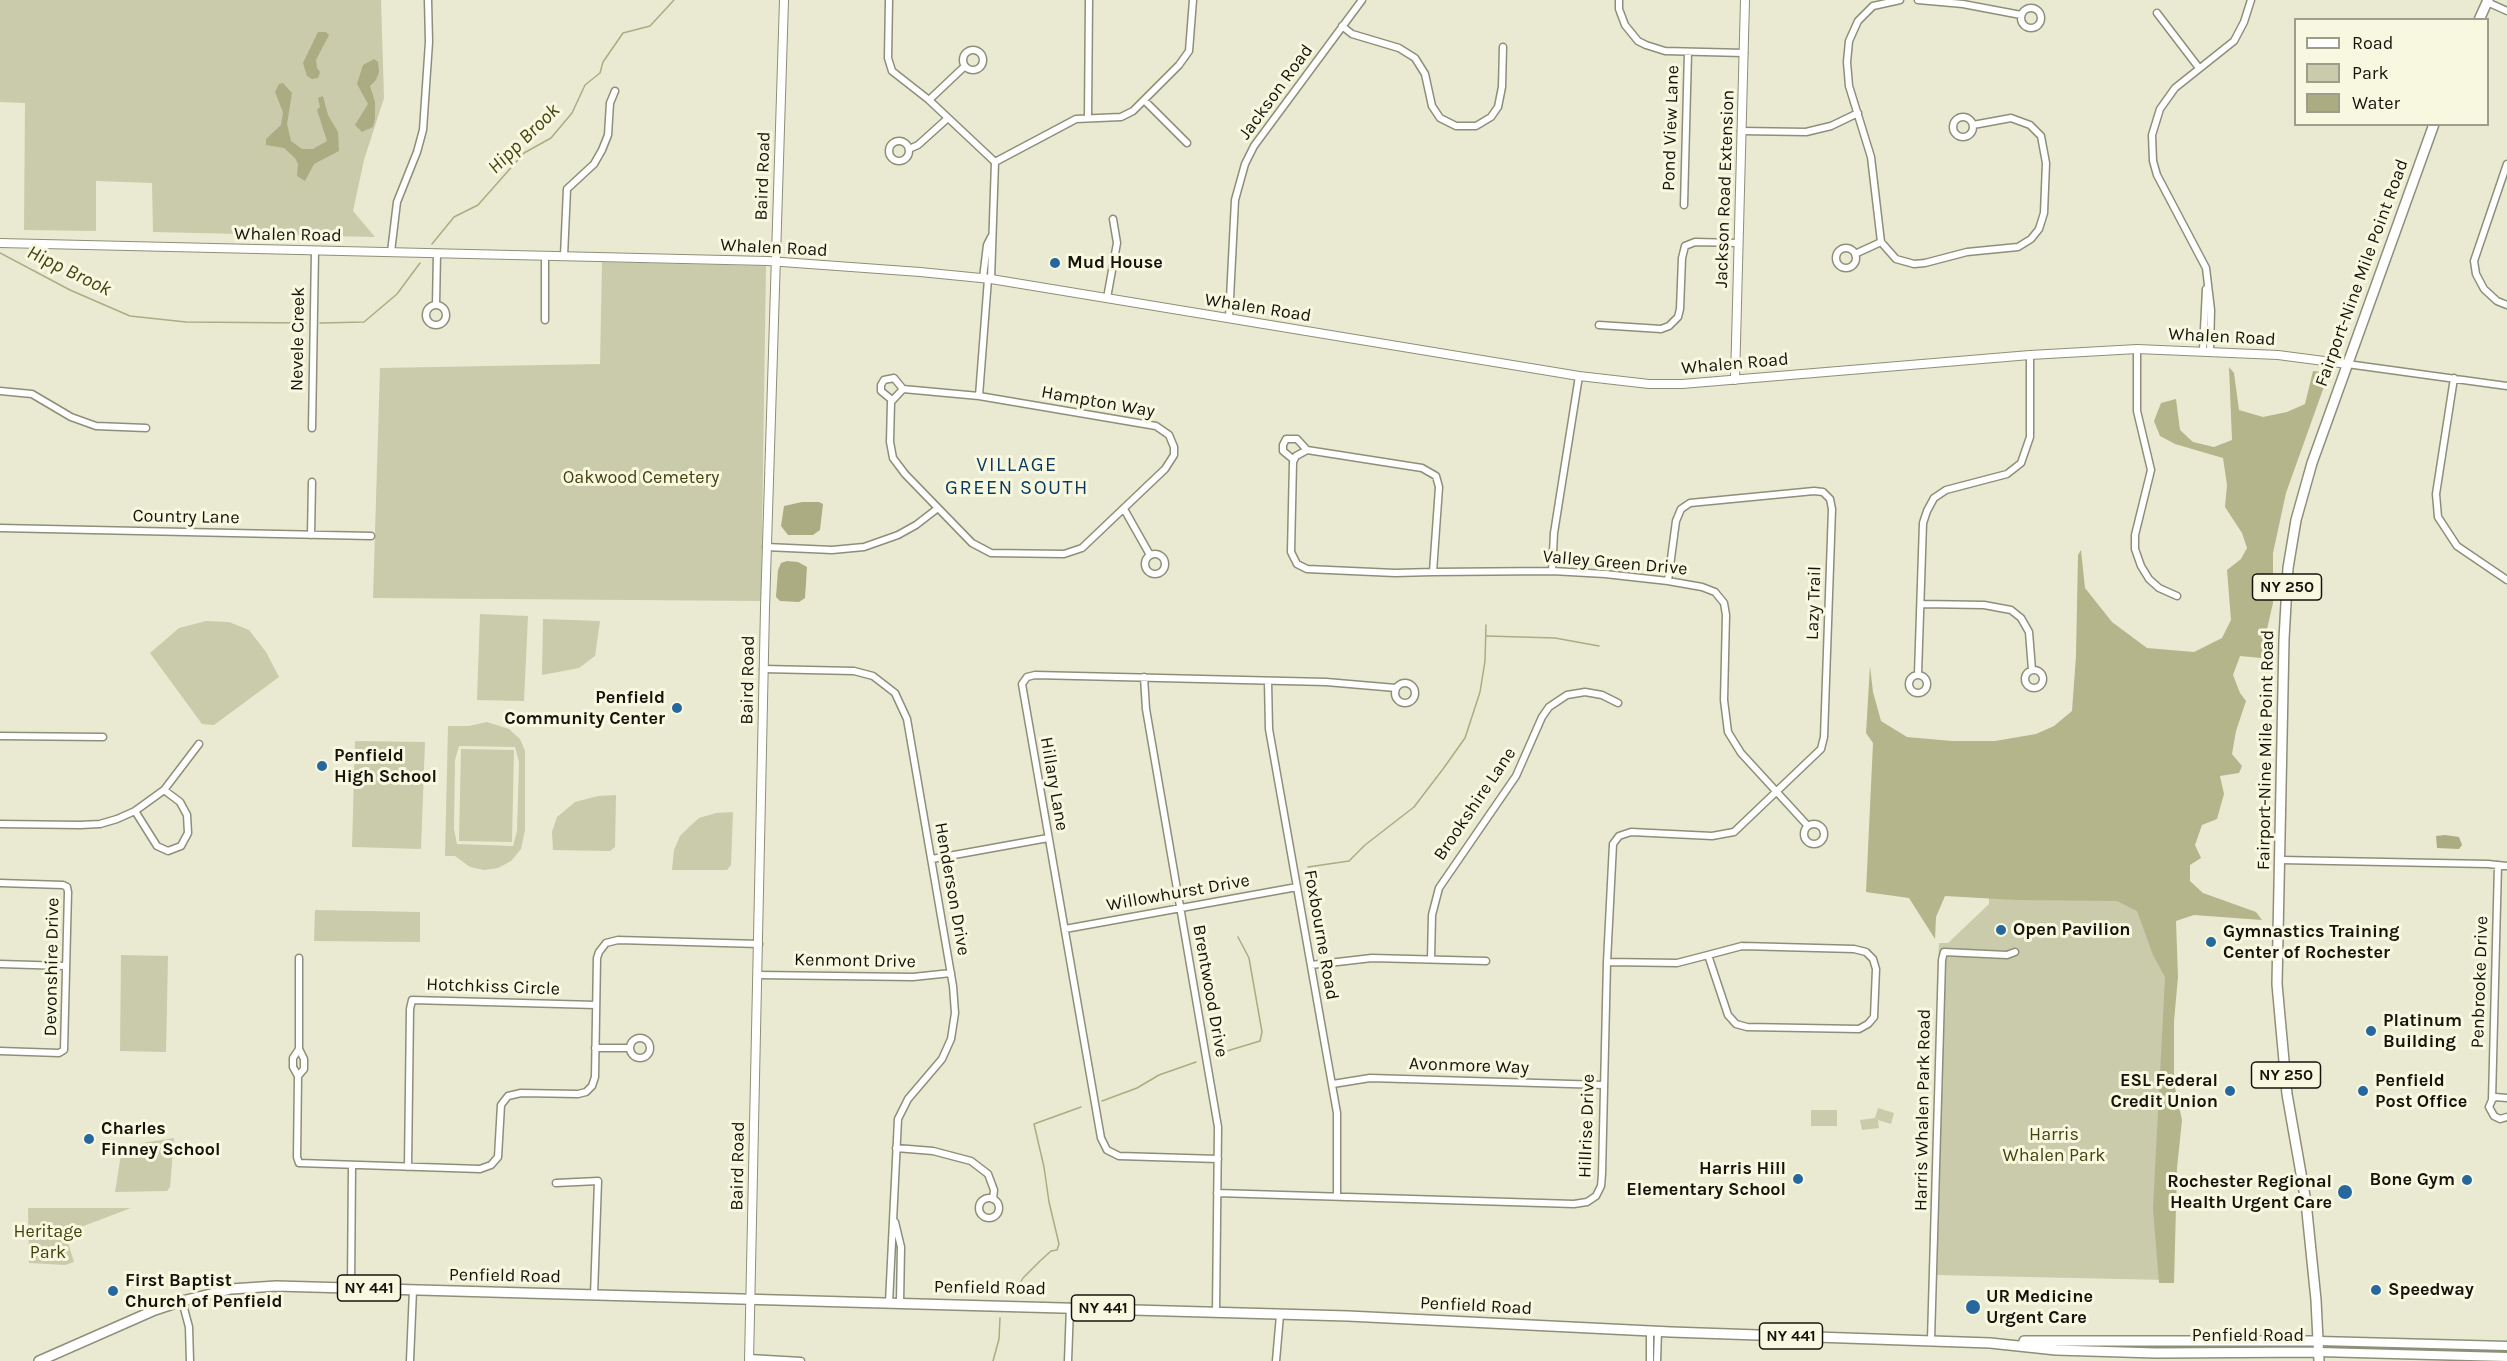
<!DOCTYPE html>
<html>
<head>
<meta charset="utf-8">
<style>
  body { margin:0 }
  #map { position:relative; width:2507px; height:1361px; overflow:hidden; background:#eaead2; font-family:Karla,sans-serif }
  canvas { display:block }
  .legend { position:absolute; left:2294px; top:18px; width:195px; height:108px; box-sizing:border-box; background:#f7f8df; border:2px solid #9c9d8b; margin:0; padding:8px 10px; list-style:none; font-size:18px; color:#14140c }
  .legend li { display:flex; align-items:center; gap:12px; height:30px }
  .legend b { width:30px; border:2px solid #9c9d8b }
</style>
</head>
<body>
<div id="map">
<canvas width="2507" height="1361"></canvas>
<ul class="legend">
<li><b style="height:8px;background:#fff"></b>Road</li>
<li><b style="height:16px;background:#cacbaa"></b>Park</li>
<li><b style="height:16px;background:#abac82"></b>Water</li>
</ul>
</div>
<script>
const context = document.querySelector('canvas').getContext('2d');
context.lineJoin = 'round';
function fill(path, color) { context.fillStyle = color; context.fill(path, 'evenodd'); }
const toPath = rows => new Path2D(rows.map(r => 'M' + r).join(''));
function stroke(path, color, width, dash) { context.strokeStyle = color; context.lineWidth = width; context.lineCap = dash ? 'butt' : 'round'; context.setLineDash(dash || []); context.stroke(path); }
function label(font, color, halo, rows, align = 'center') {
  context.font = font + ' Karla,sans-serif'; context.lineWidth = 6; context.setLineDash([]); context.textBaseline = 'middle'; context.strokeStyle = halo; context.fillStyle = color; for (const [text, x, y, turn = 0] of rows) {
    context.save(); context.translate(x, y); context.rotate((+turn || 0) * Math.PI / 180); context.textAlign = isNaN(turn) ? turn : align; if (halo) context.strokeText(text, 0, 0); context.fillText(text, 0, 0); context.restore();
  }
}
fill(toPath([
  [0,0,381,0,384,98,364,160,353,211,375,237,153,232,152,183,96,181,96,231,24,230,25,103,0,102],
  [602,262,766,266,761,601,373,598,380,368,600,364],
  [480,614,528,616,524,701,477,700],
  [543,619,600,621,595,656,579,668,542,675],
  [206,621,229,622,249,630,266,652,279,677,214,725,202,724,150,653,179,628],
  [487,722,509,729,520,739,525,751,525,830,521,849,511,861,498,868,484,870,470,867,455,856,445,856,448,726,469,726],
  [459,746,515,747,519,762,517,831,513,846,457,844,454,829,455,760],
  [355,741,425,742,421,849,352,847],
  [1873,742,2171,917,2166,1280,1937,1275,1945,963,1938,962,1939,943,1948,943,1989,904,1989,899],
  [461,749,514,750,512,842,459,841],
  [616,795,615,847,610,851,553,850,552,832,557,817,575,802,598,796],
  [733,812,731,865,727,870,672,870,674,850,680,836,688,828,699,818,716,813],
  [315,910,420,912,420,942,314,941],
  [121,955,168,956,166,1052,120,1051],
  [1878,1108,1894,1113,1891,1124,1878,1120,1879,1128,1862,1130,1860,1120,1875,1118],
  [1811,1110,1837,1110,1837,1126,1811,1126],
  [174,1138,170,1187,167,1191,115,1192,121,1154,142,1143],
  [28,1208,131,1208,65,1233,74,1262,65,1265,29,1263]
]), '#cacbaa');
fill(toPath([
  [2229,367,2234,373,2239,410,2263,417,2287,412,2305,404,2313,371,2322,372,2326,381,2286,493,2273,553,2273,603,2267,629,2266,652,2261,658,2240,656,2233,675,2240,693,2246,701,2236,731,2232,754,2242,766,2239,773,2220,776,2224,794,2217,819,2202,825,2195,845,2201,858,2190,865,2190,881,2203,893,2256,912,2262,920,2194,915,2176,921,2178,977,2174,1021,2174,1083,2182,1120,2177,1168,2174,1283,2159,1283,2153,1209,2165,977,2153,955,2137,911,2117,901,2016,900,1945,896,1936,917,1935,939,1909,898,1866,892,1873,743,1866,733,1870,666,1873,692,1881,721,1907,737,1952,741,1995,741,2036,734,2054,726,2072,711,2076,656,2078,555,2081,550,2085,588,2112,622,2147,648,2194,652,2222,638,2231,620,2227,570,2241,559,2247,548,2242,533,2225,507,2227,485,2223,458,2175,444,2160,436,2154,421,2161,403,2176,399,2180,430,2193,442,2214,447,2232,440]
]), '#b4b58b');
fill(toPath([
  [318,32,326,32,329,35,316,60,317,68,320,72,318,78,312,79,307,76,303,63],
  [374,59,378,62,379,72,376,80,370,86,375,102,375,119,373,127,362,132,355,125,368,104,357,84,363,65],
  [283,83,292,93,287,124,291,141,302,149,313,149,327,141,317,110,320,107,318,98,323,96,328,115,338,132,339,151,314,164,305,181,297,176,298,164,295,158,284,148,266,145,266,139,281,125,283,112,275,92,279,84],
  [802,502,819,502,823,504,820,530,813,535,788,535,781,526,784,506],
  [787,561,798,562,807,567,805,598,799,602,780,601,776,597,778,570,781,563],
  [2445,835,2459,837,2462,845,2459,849,2437,848,2436,836]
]), '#abac82');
stroke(toPath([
  [432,244,454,217,478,205,524,153,551,138,572,113,585,85,600,73,603,62,623,33,650,26,674,0],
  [0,253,70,290,130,316,186,322,306,323],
  [320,323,364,322,397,294,420,263],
  [1487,636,1555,638,1599,646],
  [1308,867,1349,861,1365,845,1414,807,1443,769,1465,738,1480,692,1485,661,1486,625],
  [1217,1054,1260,1041,1262,1032,1249,958,1238,937],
  [1102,1101,1137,1088,1159,1075,1196,1062],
  [1015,1292,1023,1278,1040,1261,1051,1251,1057,1250,1059,1244,1049,1202,1044,1167,1034,1124,1081,1107],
  [993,1361,999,1339,1000,1318]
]), '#abac82', 1.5);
const minor = toPath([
  [889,0,888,58,892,71,929,100,995,162,991,279],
  [1619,0,1619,9,1625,25,1638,41,1646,45,1665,51,1744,53],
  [1900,0,1873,6,1858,21,1849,41,1847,62,1849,86,1871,157,1881,242,1896,259,1914,264,1925,263,1967,252,2018,247,2031,239,2039,229,2044,213,2046,163,2041,136,2030,125,2011,118,1973,125],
  [1918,0,1963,4,2021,15],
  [2487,2,2507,11],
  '2021 18a10 10 0 1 1 20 0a10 10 0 1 1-20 0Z',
  [2157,13,2199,68],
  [1342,26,1352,34,1399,48,1415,58,1425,74,1432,106,1440,118,1456,126,1476,126,1491,117,1498,107,1502,87,1503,47],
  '963 60a10 10 0 1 1 20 0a10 10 0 1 1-20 0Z',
  [929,100,965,66],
  [1145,101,1187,143],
  [1088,117,1089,0],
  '1953 127a10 10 0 1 1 20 0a10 10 0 1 1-20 0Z',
  [1741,131,1806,132,1831,126,1858,113],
  '889 151a10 10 0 1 1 20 0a10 10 0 1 1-20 0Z',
  [909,149,918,145,948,118],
  [995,162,1076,119,1121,117,1133,111,1179,65,1189,51,1193,0],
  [2507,164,2474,261,2476,274,2484,289,2497,301,2507,305],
  [1684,205,1688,52],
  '1836 258a10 10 0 1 1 20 0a10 10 0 1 1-20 0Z',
  [391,252,397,202,417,152,423,130,429,42,428,0],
  [1855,254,1881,242],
  [545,256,545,320],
  [564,256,567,189,594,164,602,150,608,135,610,103,615,91],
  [983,278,987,245,991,237],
  [1107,298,1117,243,1113,219],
  [436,305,437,253],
  '426 315a10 10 0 1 1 20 0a10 10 0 1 1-20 0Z',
  [1229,318,1235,200,1245,164,1254,146,1362,0],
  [1599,325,1661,329,1669,326,1678,317,1680,309,1682,258,1685,246,1695,242,1738,243],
  [2137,349,2137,411,2151,470,2135,535,2135,549,2141,566,2149,579,2159,588,2177,596],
  [2203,350,2206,289],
  [2210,351,2211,310,2206,268,2157,175,2153,161,2152,135,2160,109,2175,88,2234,41,2244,22,2251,0],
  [2347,364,2507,386],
  [2454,378,2436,494,2438,517,2457,546,2507,580],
  [903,389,979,396,1156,426,1169,435,1174,447,1174,455,1165,469,1082,548,1064,554,991,553,972,543,905,474,893,458,890,442,891,402,903,389],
  [0,391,32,394,71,417,96,426,146,428],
  [979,396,988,279],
  [892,400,881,391,881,385,884,380,894,378,903,389],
  [312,428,315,251],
  [1307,450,1422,468,1436,476,1439,487,1433,572,1395,573,1307,569,1297,564,1291,552,1293,462,1296,456,1307,450],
  [1294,460,1283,451,1283,445,1286,439,1297,439,1307,450],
  [1124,509,1150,555],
  [0,528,371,536],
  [311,535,312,482],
  [766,547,832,550,864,547,898,535,916,525,938,508],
  '1145 564a10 10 0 1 1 20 0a10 10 0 1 1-20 0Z',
  [1552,571,1554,533,1579,376],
  [1433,572,1552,571,1605,574,1668,581,1702,587,1715,592,1724,603,1726,615,1724,700,1728,732,1741,753,1808,826],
  [1922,604,1984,605,2011,610,2021,618,2029,632,2032,670],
  [763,669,854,671,873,676,895,693,907,719,953,986,955,1013,951,1039,942,1059,908,1099,898,1119,889,1303],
  '2025 679a9 9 0 1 1 18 0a9 9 0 1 1-18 0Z',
  [1918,674,1923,523,1927,511,1934,498,1946,490,2007,474,2021,463,2030,437,2030,355],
  '1909 684a9 9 0 1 1 18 0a9 9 0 1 1-18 0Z',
  [1144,677,1146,709,1218,1127,1216,1313],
  [1268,681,1269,729,1337,1113,1337,1196],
  '1395 693a10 10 0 1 1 20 0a10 10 0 1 1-20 0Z',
  [0,736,103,737],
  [135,811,157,846,168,851,181,846,188,833,187,815,180,802,164,790],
  [0,824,80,825,100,824,117,819,135,811,164,790,199,744],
  '1804 834a10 10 0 1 1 20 0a10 10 0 1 1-20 0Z',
  [932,859,1048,838],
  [2281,860,2488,864,2507,866],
  [0,883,63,885,67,887,68,892,64,1050,59,1053,0,1051],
  [1065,929,1297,887],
  [1742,946,1854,949,1866,952,1873,959,1876,969,1874,1017,1868,1024,1859,1029,1747,1027,1736,1024,1728,1015,1708,955,1742,946],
  [299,958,299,1049,304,1059,304,1069,298,1076,297,1157,299,1163,480,1169,491,1165,498,1157,501,1105,508,1096,521,1093,578,1094,586,1092,592,1086,595,1077,597,958,599,952,606,943,618,940,759,944],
  [1431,959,1432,915,1439,888,1516,776,1542,717,1549,707,1567,695,1585,692,1602,695,1618,703],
  [1607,962,1677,963,1708,955],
  [0,964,66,966],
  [1311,965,1372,958,1486,961],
  [758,975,913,977,951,973],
  '630 1048a10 10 0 1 1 20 0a10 10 0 1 1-20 0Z',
  [595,1048,630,1048],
  [298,1076,293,1067,293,1058,299,1049],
  [1333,1084,1370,1078,1604,1085],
  [2507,1098,2495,1097,2492,1100,2489,1107,2494,1116,2500,1119,2507,1117],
  [2492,1100,2498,865],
  [896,1148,933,1151,971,1161,988,1174,994,1190,993,1199],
  [1218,1159,1119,1156,1107,1150,1101,1138,1022,684,1027,677,1035,675,1326,682,1396,688],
  [408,1167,410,1009,412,1000,596,1005],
  [556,1183,598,1181,594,1295],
  [1217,1193,1574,1204,1587,1202,1596,1196,1601,1186,1602,1174,1607,962,1613,844,1619,836,1631,832,1712,836,1734,832,1821,749,1824,737,1832,509,1830,499,1823,492,1814,491,1690,503,1681,509,1676,521,1668,581],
  '979 1208a10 10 0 1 1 20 0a10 10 0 1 1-20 0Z',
  [895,1222,901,1247,900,1303],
  [351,1287,352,1166],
  [182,1301,189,1327,190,1361],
  [1931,1340,1942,960,1944,952,2007,955,2015,952],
  [749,1358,801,1361],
  [410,1361,413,1290],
  [1068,1361,1070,1307],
  [1276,1361,1280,1315],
  [1650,1361,1650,1331],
  [1657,1361,1658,1331]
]);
const tertiary = toPath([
  [0,243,768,261,920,272,991,279,1579,376,1649,384,1682,384,2030,355,2137,349,2278,355,2347,364],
  [1735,380,1745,0],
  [749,1361,765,608,784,0]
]);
const secondary = toPath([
  [2319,1341,2507,1346],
  [2319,1352,2507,1357]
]);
const primary = toPath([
  [2479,20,2488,0],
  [2024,1341,2319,1341],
  [39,1361,155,1310,182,1301,231,1289,276,1286,1348,1316,1671,1332,1990,1343,2056,1350,2156,1353,2319,1352],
  [2319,1361,2316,1300,2306,1202,2287,1094,2277,984,2284,639,2288,568,2296,520,2312,463,2434,124]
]);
stroke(minor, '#8e8f78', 9);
stroke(tertiary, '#8e8f78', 10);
stroke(secondary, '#8e8f78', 11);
stroke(primary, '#8e8f78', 12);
stroke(minor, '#fff', 6);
stroke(tertiary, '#fff', 8);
stroke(secondary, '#fff', 8);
stroke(primary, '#fff', 9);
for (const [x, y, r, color] of [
  [1055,263,6,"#26689e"],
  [677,708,6,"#26689e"],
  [322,766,6,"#26689e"],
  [2001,930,6,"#26689e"],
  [2211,942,6,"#26689e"],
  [2371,1031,6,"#26689e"],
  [2230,1091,6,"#26689e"],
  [2363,1091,6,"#26689e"],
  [89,1139,6,"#26689e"],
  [1798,1179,6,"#26689e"],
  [2467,1180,6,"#26689e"],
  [2345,1192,8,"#26689e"],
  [2376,1290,6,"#26689e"],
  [113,1291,6,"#26689e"],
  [1973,1307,8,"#26689e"]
]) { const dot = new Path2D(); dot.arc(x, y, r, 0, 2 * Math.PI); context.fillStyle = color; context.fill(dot); stroke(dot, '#f7f8df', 2); }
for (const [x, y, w] of [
  [2287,587,69],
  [2286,1075,69],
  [369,1288,63],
  [1103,1308,63],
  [1791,1336,63]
]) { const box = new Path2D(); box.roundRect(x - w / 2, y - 13, w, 26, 4.5); context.fillStyle = '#f7f8df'; context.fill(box); stroke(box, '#14140c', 1.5); }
label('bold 16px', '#14140c', null, [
  ["NY 250",2287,587],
  ["NY 250",2286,1075],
  ["NY 441",369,1288],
  ["NY 441",1103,1308],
  ["NY 441",1791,1336]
]);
label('18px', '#14140c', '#f7f8df', [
  ["Jackson Road",1276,92,-54],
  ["Pond View Lane",1671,128,-88],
  ["Baird Road",763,176,-88],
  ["Jackson Road Extension",1725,189,-88],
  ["Whalen Road",288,235,1],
  ["Whalen Road",774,248,3],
  ["Fairport-Nine Mile Point Road",2362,273,-70],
  ["Whalen Road",1258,308,9],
  ["Whalen Road",2222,337,3],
  ["Nevele Creek",298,339,-89],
  ["Whalen Road",1735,364,-5],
  ["Hampton Way",1098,402,10],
  ["Country Lane",186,517,1],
  ["Valley Green Drive",1615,563,5],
  ["Lazy Trail",1814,603,-88],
  ["Baird Road",748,680,-89],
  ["Fairport-Nine Mile Point Road",2266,750,-89],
  ["Hillary Lane",1054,784,80],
  ["Brookshire Lane",1475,804,-56],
  ["Henderson Drive",952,889,80],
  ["Willowhurst Drive",1178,893,-10],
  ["Foxbourne Road",1321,935,80],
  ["Kenmont Drive",855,961,1],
  ["Devonshire Drive",52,967,-89],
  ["Penbrooke Drive",2480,982,-88],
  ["Hotchkiss Circle",493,987,2],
  ["Brentwood Drive",1210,991,80],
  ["Avonmore Way",1469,1066,2],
  ["Harris Whalen Park Road",1923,1110,-89],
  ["Hillrise Drive",1587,1126,-88],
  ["Baird Road",738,1166,-89],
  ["Penfield Road",505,1276,1],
  ["Penfield Road",990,1288,1],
  ["Penfield Road",1476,1306,3],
  ["Penfield Road",2248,1336]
]);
label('bold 18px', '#14140c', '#f7f8df', [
  ["Mud House",1067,263],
  ["Penfield",665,698,"right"],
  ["Community Center",665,719,"right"],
  ["Penfield",334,756],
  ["High School",334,777],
  ["Open Pavilion",2013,930],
  ["Gymnastics Training",2223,932],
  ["Center of Rochester",2223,953],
  ["Platinum",2383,1021],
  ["Building",2383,1042],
  ["ESL Federal",2218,1081,"right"],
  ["Credit Union",2218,1102,"right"],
  ["Penfield",2375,1081],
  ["Post Office",2375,1102],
  ["Charles",101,1129],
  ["Finney School",101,1150],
  ["Harris Hill",1786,1169,"right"],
  ["Elementary School",1786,1190,"right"],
  ["Bone Gym",2455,1180,"right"],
  ["Rochester Regional",2332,1182,"right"],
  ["Health Urgent Care",2332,1203,"right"],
  ["First Baptist",125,1281],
  ["Church of Penfield",125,1302],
  ["Speedway",2388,1290],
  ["UR Medicine",1986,1297],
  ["Urgent Care",1986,1318]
], 'left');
label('18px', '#43420e', '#f7f8df', [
  ["Oakwood Cemetery",641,478],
  ["Harris",2054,1135],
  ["Whalen Park",2054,1156],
  ["Heritage",48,1232],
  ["Park",48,1253]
]);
label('italic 20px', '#464512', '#f7f8df', [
  ["Hipp Brook",524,139,-44],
  ["Hipp Brook",69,271,26]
]);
context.letterSpacing = '1.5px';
label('20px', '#0a395d', '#f7f8df', [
  ["VILLAGE",1017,465],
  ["GREEN SOUTH",1017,488]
]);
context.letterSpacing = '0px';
</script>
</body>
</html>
